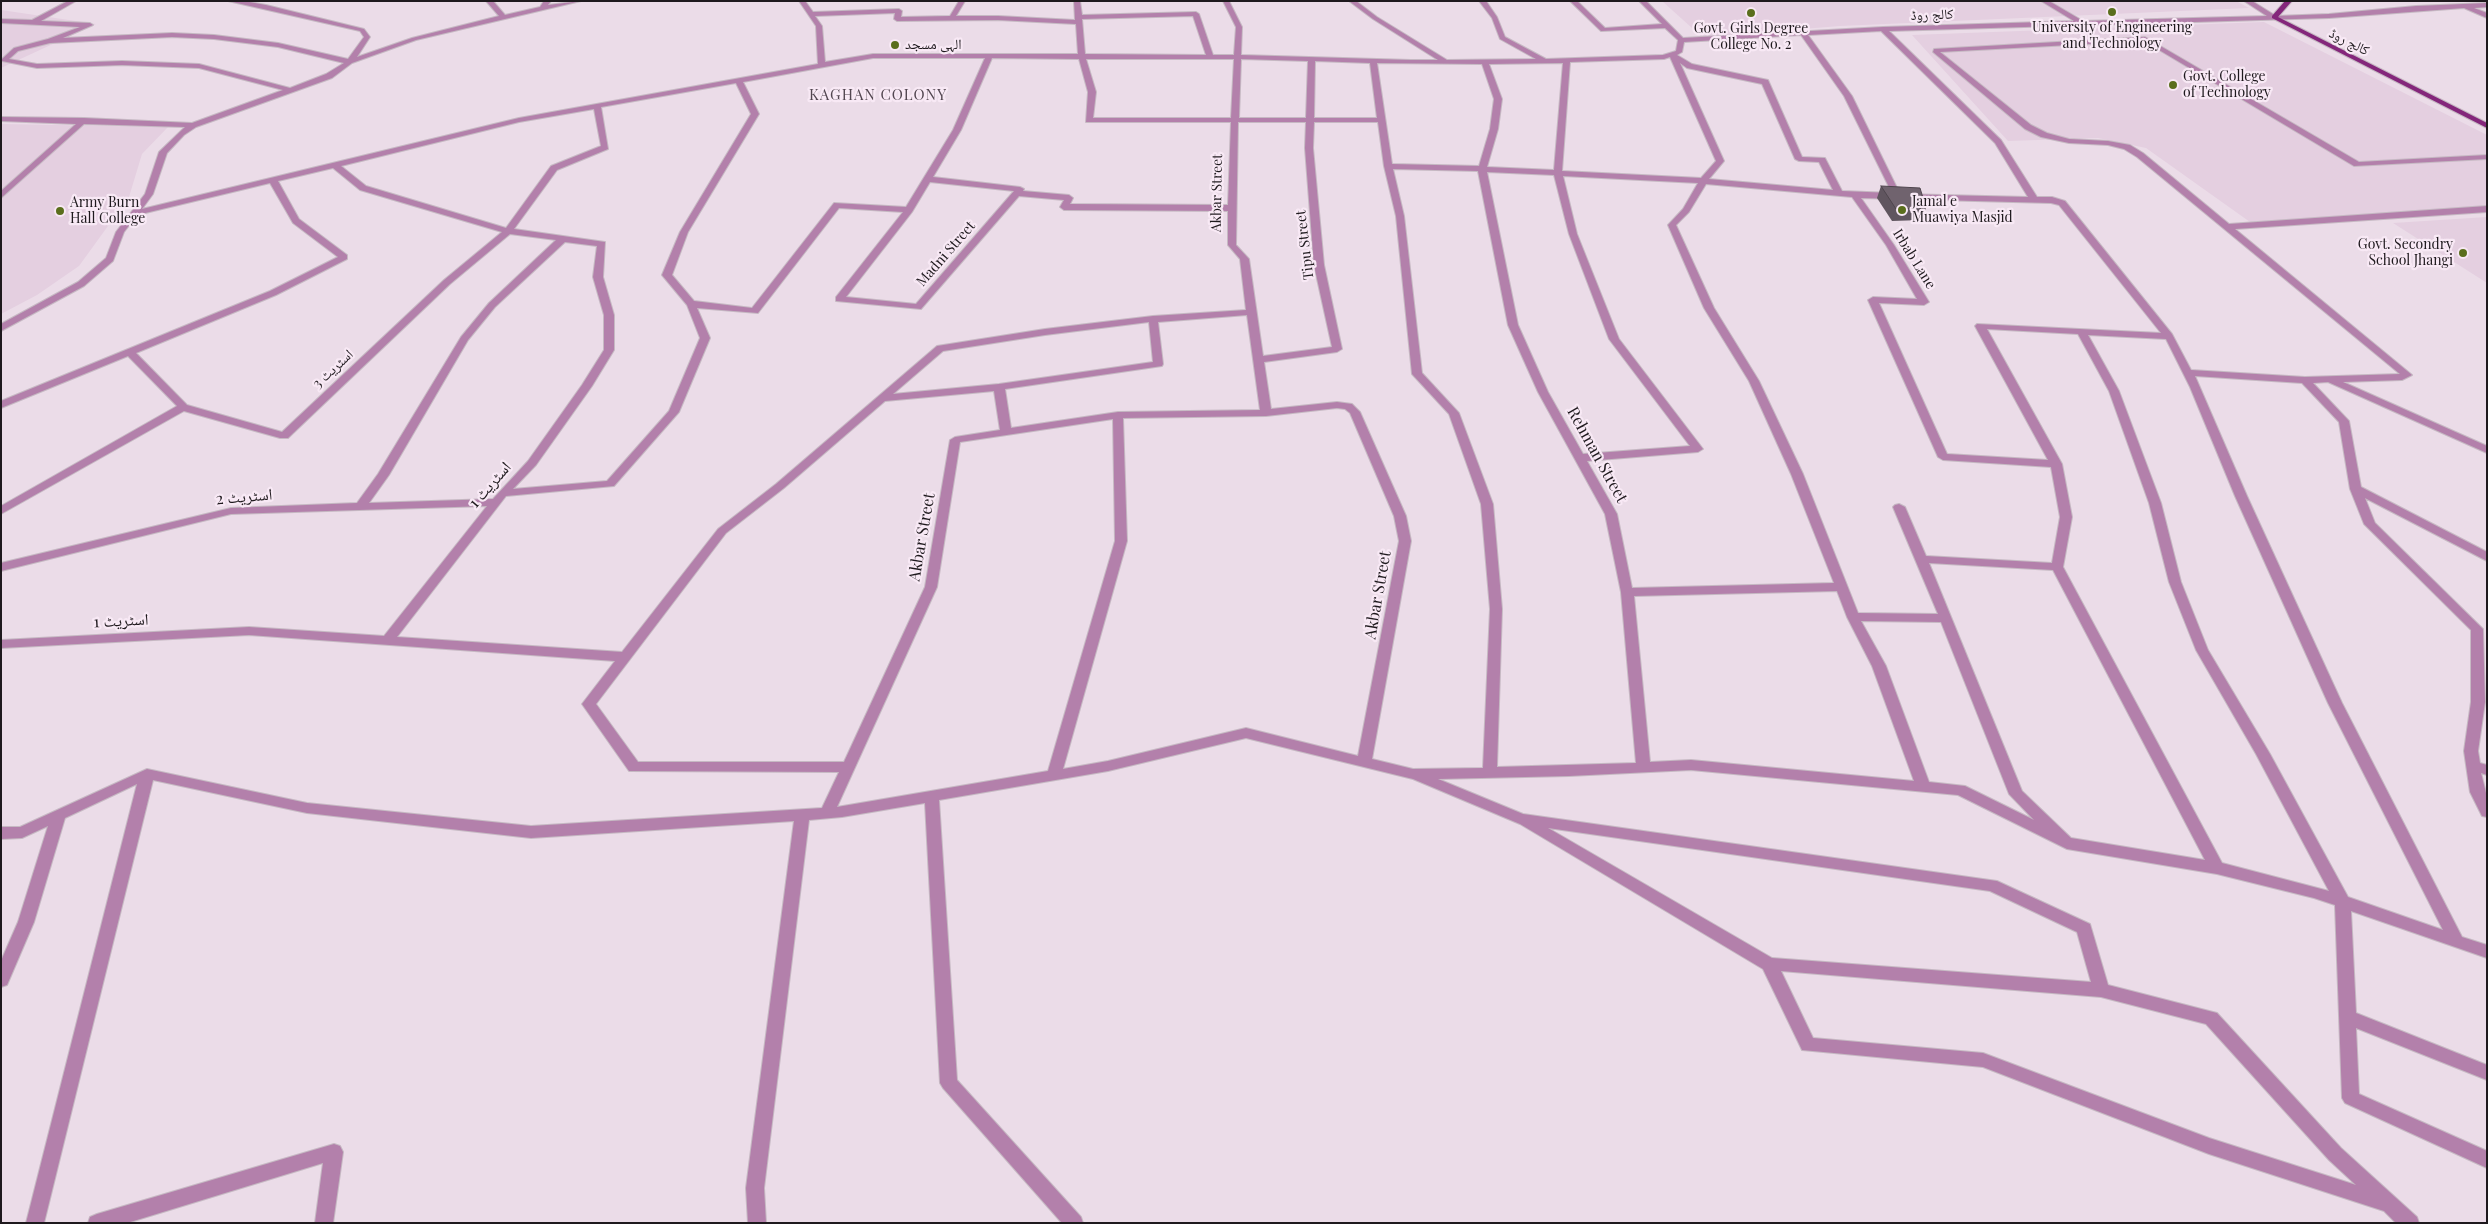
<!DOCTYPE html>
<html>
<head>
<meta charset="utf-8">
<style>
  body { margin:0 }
  #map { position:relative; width:2488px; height:1224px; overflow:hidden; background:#ebdce8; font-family:"Playfair Display",serif }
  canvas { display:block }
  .frame { position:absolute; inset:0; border:2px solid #1e191d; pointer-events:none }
</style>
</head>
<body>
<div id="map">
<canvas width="2488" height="1224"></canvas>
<div class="frame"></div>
</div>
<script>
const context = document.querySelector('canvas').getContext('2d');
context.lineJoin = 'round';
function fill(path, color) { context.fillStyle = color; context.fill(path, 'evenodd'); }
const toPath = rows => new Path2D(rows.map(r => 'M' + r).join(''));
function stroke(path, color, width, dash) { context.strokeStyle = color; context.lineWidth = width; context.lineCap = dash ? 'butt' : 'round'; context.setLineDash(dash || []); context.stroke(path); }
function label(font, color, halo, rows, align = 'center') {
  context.font = font + ' "Playfair Display","Noto Naskh Arabic",serif'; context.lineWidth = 4.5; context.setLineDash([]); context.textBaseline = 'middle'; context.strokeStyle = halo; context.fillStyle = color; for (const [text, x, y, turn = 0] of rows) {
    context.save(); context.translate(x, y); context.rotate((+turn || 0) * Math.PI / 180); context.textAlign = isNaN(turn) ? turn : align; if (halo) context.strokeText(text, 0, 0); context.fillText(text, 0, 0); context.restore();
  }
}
fill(toPath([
  [1662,1,2236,1,2249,8,1840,26,1702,37],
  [1,10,96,24,1,68],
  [2264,22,2487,135,2487,207,2250,222,2146,148,2098,138,2008,141,1912,35],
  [1,124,168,127,142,154,129,197,79,266,37,295,1,314],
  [2487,217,2487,283,2393,223]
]), '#e4cfe0');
const minor = toPath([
  [68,1,76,1,41,21,90,23,93,25,63,38,172,33,214,35,278,43,348,59,364,37,360,31,228,1,244,1,266,5,364,29,370,37,357,57,412,38,499,16,486,1,493,1,505,15,540,7,544,1,551,1,548,5,581,1,416,40,352,63,332,78,196,127,184,135,167,153,153,194,142,209,519,118,818,64,816,26,799,1,805,1,813,12,899,9,902,11,901,17,950,16,959,1,965,1,956,16,998,16,1075,20,1074,1,1080,1,1082,15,1196,12,1199,14,1213,55,1234,55,1236,27,1223,1,1229,1,1242,27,1241,55,1411,60,1438,60,1373,19,1349,1,1356,1,1377,17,1447,60,1536,59,1500,39,1492,18,1479,1,1486,1,1497,17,1505,37,1546,59,1663,55,1676,51,1678,40,1665,28,1601,31,1570,1,1577,1,1605,28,1662,24,1639,1,1646,1,1683,38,1883,27,2074,21,2041,1,2049,1,2083,21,2267,16,2244,1,2252,1,2276,16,2329,14,2416,6,2487,3,2487,7,2474,8,2487,13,2487,18,2464,8,2329,18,1889,31,2001,140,2037,197,2052,197,2065,201,2172,334,2191,370,2305,377,2400,374,2137,157,2124,149,2108,145,2069,143,2041,137,2025,129,1933,52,1934,49,2145,37,2359,162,2487,155,2487,159,2354,166,2144,41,1940,52,2031,125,2047,133,2069,139,2108,141,2130,145,2143,153,2229,224,2487,206,2487,212,2235,229,2412,375,2402,380,2343,382,2487,446,2487,453,2328,382,2313,383,2349,421,2361,487,2487,552,2487,561,2365,498,2375,523,2483,629,2485,702,2478,751,2480,763,2487,765,2487,775,2481,773,2487,797,2487,817,2482,816,2470,792,2464,751,2471,702,2471,630,2364,524,2350,489,2339,422,2302,383,2195,376,2247,496,2342,703,2462,937,2487,945,2487,958,2351,911,2356,1013,2487,1065,2487,1080,2356,1028,2359,1094,2487,1151,2487,1168,2345,1103,2342,1098,2335,905,2314,898,2217,874,2067,849,1958,795,1691,770,1569,776,1438,779,1523,814,1997,881,2090,924,2108,985,2217,1013,2341,1148,2417,1217,2419,1223,2396,1223,2384,1211,2209,1154,1983,1067,1802,1050,1763,969,1520,824,1413,779,1246,738,1108,771,939,800,957,1080,1081,1217,1083,1223,1062,1223,943,1088,940,1083,925,803,842,817,809,820,764,1188,766,1223,748,1223,746,1188,794,821,531,838,307,813,153,780,44,1223,26,1223,137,784,65,818,34,922,7,985,1,987,1,961,18,922,48,826,22,838,1,839,1,827,20,827,147,769,307,803,531,826,822,808,839,772,629,771,582,704,615,661,249,635,1,648,1,640,249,627,384,636,487,506,231,514,1,571,1,563,231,508,357,503,378,474,461,337,489,303,556,240,510,234,450,284,288,438,280,438,184,411,1,514,1,506,177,406,128,356,1,408,1,401,270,291,338,257,293,223,270,183,137,215,124,232,113,261,84,286,1,331,1,324,78,282,106,258,116,232,145,194,159,152,185,127,84,124,1,198,1,191,76,124,1,121,1,117,84,118,192,123,283,90,199,68,122,65,37,68,2,61,2,59,14,48,48,39,80,27,1,23,1,19,32,20,68,1],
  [895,13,894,19,897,21,998,20,1076,24,1078,54,873,54,825,62,822,26,815,16,895,13],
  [1193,16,1206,55,1085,54,1082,19,1193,16],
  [1881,31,1995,143,2028,197,1900,194,1852,96,1808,35,1881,31],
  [1801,35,1844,96,1892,193,1842,191,1825,158,1802,157,1768,80,1692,64,1677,55,1682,52,1684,42,1801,35],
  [172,37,214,39,278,47,344,63,326,74,290,88,199,64,122,61,37,64,9,59,18,51,50,43,172,37],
  [1670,57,1716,161,1701,178,1562,171,1570,62,1664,59,1670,57],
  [873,58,985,58,953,130,906,207,834,203,752,308,694,301,672,275,688,232,759,114,743,82,873,58],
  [992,58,1079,59,1088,92,1086,122,1231,122,1228,205,1070,204,1073,198,1069,195,1023,191,1024,189,1020,187,933,177,961,130,992,58],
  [1086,59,1234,59,1231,118,1093,118,1096,92,1086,59],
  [1241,59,1308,61,1306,118,1239,118,1241,59],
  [1315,61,1370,63,1377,118,1314,118,1315,61],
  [1377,63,1482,64,1494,99,1490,129,1479,166,1392,164,1377,63],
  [1563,63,1554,170,1487,167,1498,129,1502,99,1489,64,1563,63],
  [1680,63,1687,68,1762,84,1795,159,1799,161,1819,162,1833,190,1709,179,1724,161,1680,63],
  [736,83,751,114,680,232,662,275,687,305,700,338,669,411,607,481,513,489,536,465,592,386,614,350,614,315,603,277,605,242,514,229,557,170,608,149,601,107,736,83],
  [594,109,601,146,551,166,506,228,366,186,341,166,519,122,594,109],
  [1238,122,1306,122,1305,148,1314,265,1332,347,1263,356,1249,259,1236,245,1238,122],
  [1314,122,1378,122,1384,166,1396,216,1412,374,1449,414,1481,504,1490,609,1483,768,1413,769,1372,759,1411,541,1406,516,1360,412,1352,404,1337,402,1271,409,1264,362,1337,352,1342,349,1324,265,1313,148,1314,122],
  [333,168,360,190,502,232,444,280,282,432,187,405,136,353,276,295,347,259,347,255,299,219,278,181,333,168],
  [1393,169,1478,171,1508,325,1538,392,1605,514,1621,592,1636,763,1497,767,1502,609,1493,504,1459,413,1422,373,1404,216,1393,169],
  [1487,172,1554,175,1569,234,1609,339,1690,446,1583,454,1548,392,1518,325,1487,172],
  [1563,176,1698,183,1683,209,1668,225,1704,308,1749,381,1791,474,1834,583,1632,588,1617,514,1587,461,1698,452,1703,449,1619,339,1577,234,1563,176],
  [930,182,1014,191,916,304,846,297,912,212,930,182],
  [1706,184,1852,197,1886,245,1917,299,1873,297,1868,300,1938,457,1943,460,2051,467,2060,517,2052,563,1926,556,1905,507,1899,504,1895,505,1893,507,1938,614,1858,613,1803,474,1759,381,1714,308,1676,225,1689,212,1706,184],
  [1019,196,1064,200,1060,207,1064,210,1228,211,1228,245,1240,259,1246,310,1153,316,1045,329,937,346,776,484,718,529,622,652,397,637,506,496,614,486,679,412,710,338,697,308,758,313,839,208,903,212,836,297,836,301,921,309,1019,196],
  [1861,198,2051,203,2059,205,2161,333,1977,324,1975,326,2048,460,1947,454,1879,303,1924,305,1929,302,1894,245,1861,198],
  [565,242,597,246,593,277,604,315,604,350,582,385,528,461,493,499,369,503,389,475,468,340,495,307,565,242],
  [1247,315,1260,410,1118,412,1011,428,1005,389,1162,366,1163,364,1158,322,1247,315],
  [1149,322,1153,362,999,384,893,394,943,351,1045,335,1149,322],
  [1987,329,2078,334,2109,391,2149,503,2169,582,2196,650,2256,754,2329,891,2222,863,2063,567,2072,517,2062,464,1987,329],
  [2088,335,2166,339,2190,387,2235,496,2328,703,2443,930,2348,897,2270,754,2208,650,2181,582,2161,503,2119,391,2088,335],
  [994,391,1000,430,955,437,950,440,925,587,844,762,638,762,596,704,726,533,784,488,885,401,994,391],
  [1337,408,1345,409,1350,413,1394,516,1399,541,1358,756,1246,728,1108,761,1063,769,1127,541,1123,418,1266,416,1337,408],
  [1113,419,1115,541,1048,771,837,807,937,587,960,442,1113,419],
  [1929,563,2053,570,2205,860,2071,838,2022,791,1929,563],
  [1837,591,1847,617,1872,666,1914,781,1691,760,1650,762,1634,596,1837,591],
  [1861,621,1941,622,2009,794,2034,820,1965,786,1929,782,1886,666,1861,621],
  [1548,828,1990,891,2077,932,2091,982,1772,958,1548,828],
  [1781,971,2101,997,2206,1024,2329,1160,2356,1185,2209,1138,1983,1053,1813,1038,1781,971],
  [334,1144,340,1146,343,1152,333,1223,315,1223,323,1163,127,1223,88,1223,90,1217,97,1214,334,1144]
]);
const major = toPath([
  [2285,1,2292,1,2278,17,2487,123,2487,128,2272,18,2272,16,2285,1]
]);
stroke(minor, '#c6b9c3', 2);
stroke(major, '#c6b9c3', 2);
fill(minor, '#b380ab');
fill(major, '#84267b');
fill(toPath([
  [1881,186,1926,208,1922,220,1892,221,1877,198]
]), '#60555f');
const building = toPath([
  [1881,186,1920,188,1926,208,1896,209,1881,186]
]);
fill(building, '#70636e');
stroke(building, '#4e454d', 1);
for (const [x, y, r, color] of [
  [2112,12,5,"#5a6e1c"],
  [1751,13,5,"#5a6e1c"],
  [895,45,5,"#5a6e1c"],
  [2173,85,5,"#5a6e1c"],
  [1902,210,5,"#5a6e1c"],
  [60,211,5,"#5a6e1c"],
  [2463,253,5,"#5a6e1c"]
]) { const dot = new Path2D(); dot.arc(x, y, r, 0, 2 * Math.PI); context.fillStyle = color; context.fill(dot); stroke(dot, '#f8e9f5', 2); }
label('14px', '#1e191d', '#f8e9f5', [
  ["کالج روڈ",1932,15,-2],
  ["کالج روڈ",2349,42,27],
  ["Akbar Street",1217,193,-89],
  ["Tipu Street",1305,245,-97],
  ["Madni Street",946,254,-49],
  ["Irbab Lane",1914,259,58],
  ["اسٹریٹ 3",333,369,-43]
]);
label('14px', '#1e191d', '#f8e9f5', [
  ["University of Engineering",2112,28,"center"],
  ["and Technology",2112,44,"center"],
  ["Govt. Girls Degree",1751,29,"center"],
  ["College No. 2",1751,45,"center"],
  ["الہی مسجد",905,45],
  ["Govt. College",2183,77],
  ["of Technology",2183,93],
  ["Jamal e",1912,202],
  ["Muawiya Masjid",1912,218],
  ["Army Burn",70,203],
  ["Hall College",70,219],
  ["Govt. Secondry",2453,245,"right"],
  ["School Jhangi",2453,261,"right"]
], 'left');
context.letterSpacing = '1px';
label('15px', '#524650', '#f8e9f5', [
  ["KAGHAN COLONY",878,95]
]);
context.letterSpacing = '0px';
label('16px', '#1e191d', '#f8e9f5', [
  ["Rehman Street",1597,455,61],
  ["اسٹریٹ 1",490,485,-49],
  ["اسٹریٹ 2",244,497,-5],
  ["Akbar Street",922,537,-80],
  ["Akbar Street",1378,595,-80],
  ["اسٹریٹ 1",121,621,-3]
]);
</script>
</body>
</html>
